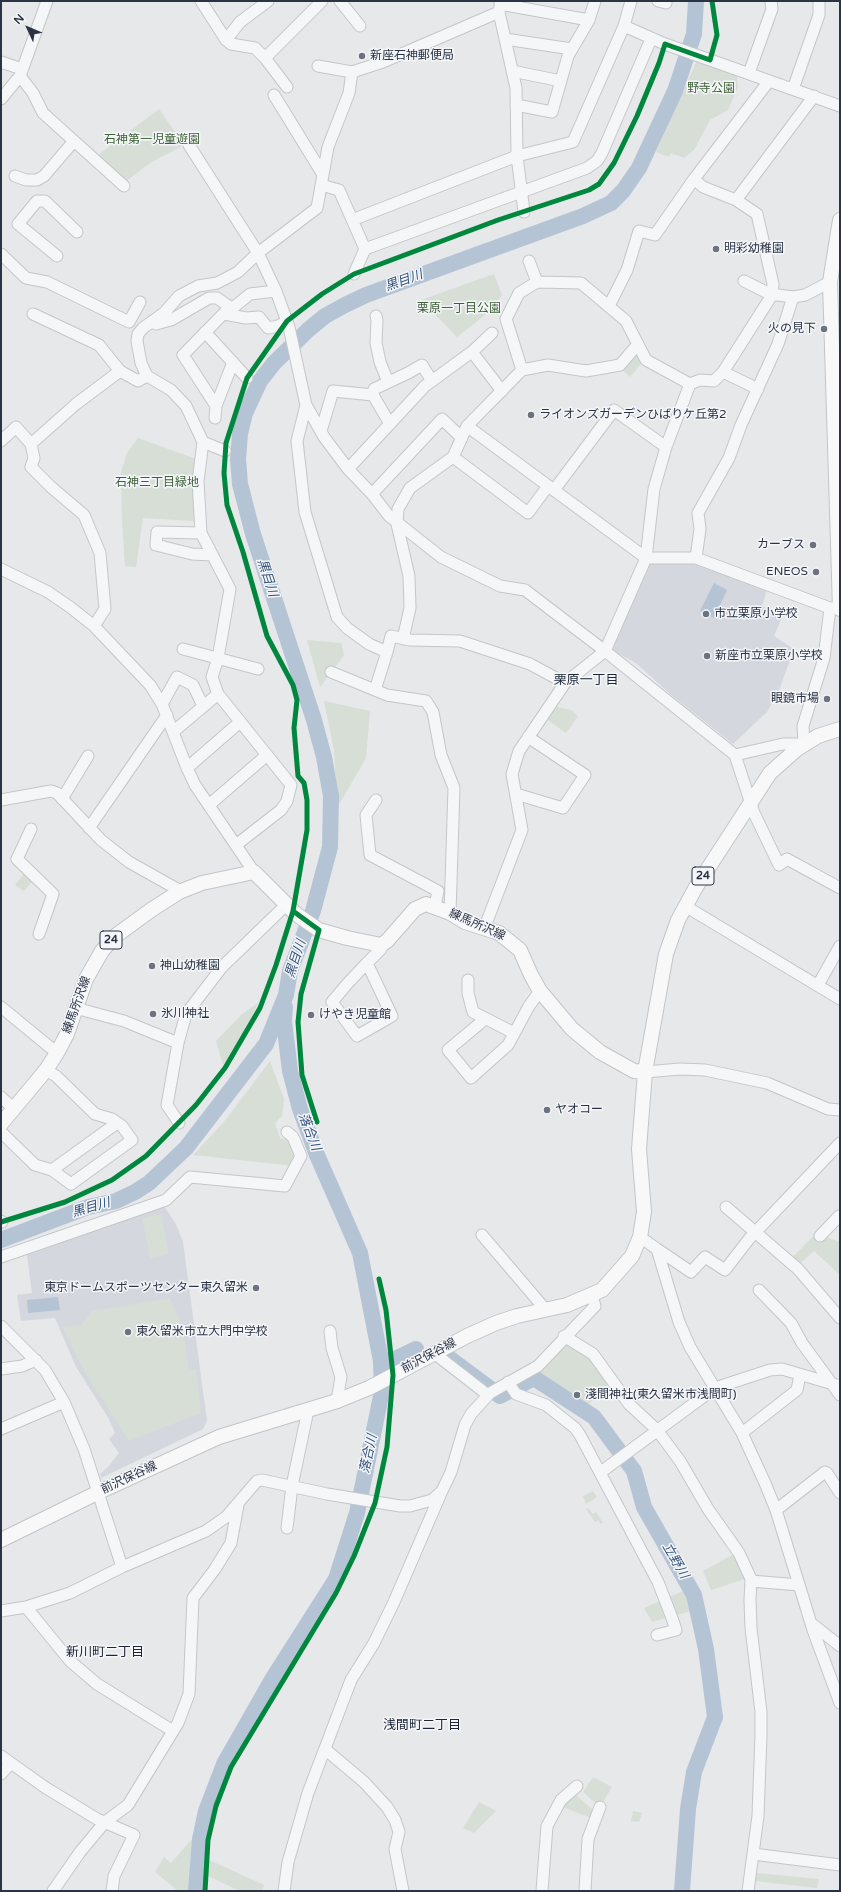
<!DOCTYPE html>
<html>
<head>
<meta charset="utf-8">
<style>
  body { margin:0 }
  #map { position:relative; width:841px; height:1892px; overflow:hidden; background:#e6e8ea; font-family:"Varela Round",sans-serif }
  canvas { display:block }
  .frame { position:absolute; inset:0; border:2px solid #2b3445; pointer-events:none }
  .north { position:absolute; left:8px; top:8px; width:40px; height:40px; -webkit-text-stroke:3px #f4f6f9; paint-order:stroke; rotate:314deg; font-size:11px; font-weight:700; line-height:16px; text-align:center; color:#2b3445 }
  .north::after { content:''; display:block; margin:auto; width:14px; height:18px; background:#2b3445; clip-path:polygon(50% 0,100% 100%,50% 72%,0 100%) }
</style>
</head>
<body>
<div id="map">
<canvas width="841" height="1892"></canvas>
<div class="frame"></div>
<div class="north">N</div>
</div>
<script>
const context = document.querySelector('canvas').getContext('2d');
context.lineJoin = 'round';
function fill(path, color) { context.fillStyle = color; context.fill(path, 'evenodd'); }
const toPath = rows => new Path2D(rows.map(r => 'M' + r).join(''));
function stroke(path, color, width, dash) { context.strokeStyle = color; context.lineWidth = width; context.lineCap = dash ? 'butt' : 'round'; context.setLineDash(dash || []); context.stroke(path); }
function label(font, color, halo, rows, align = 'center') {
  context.font = font + ' "Varela Round","Noto Sans JP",sans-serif'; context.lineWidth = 3; context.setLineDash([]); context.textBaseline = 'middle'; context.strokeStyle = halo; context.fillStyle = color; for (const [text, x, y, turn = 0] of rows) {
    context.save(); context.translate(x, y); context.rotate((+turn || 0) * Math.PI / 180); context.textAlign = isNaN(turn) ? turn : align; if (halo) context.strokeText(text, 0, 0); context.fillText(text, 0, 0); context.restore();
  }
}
fill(toPath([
  [648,562,693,562,767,590,762,606,782,617,774,636,794,649,778,693,767,712,733,744,670,694,636,663,608,648],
  [164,1206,176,1224,183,1242,207,1421,203,1429,101,1478,100,1474,108,1467,119,1453,109,1439,115,1433,109,1419,76,1367,55,1318,21,1321,17,1295,32,1293,27,1255]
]), '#d4d7dd');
fill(toPath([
  [699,56,736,69,738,87,728,110,710,120,694,150,684,158,671,153,669,157,656,152],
  [159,109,184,145,150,163,125,182,97,156],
  [494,274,502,295,489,312,457,337,421,300],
  [635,351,644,360,630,377,621,368],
  [138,438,196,459,192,482,195,521,143,518,136,567,125,566,122,521,121,472,127,453],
  [307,640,341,643,344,655,320,687],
  [324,701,370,711,366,758,337,808,334,750],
  [553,706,571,710,578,716,566,733,545,718],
  [25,872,33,881,24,891,15,885],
  [258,1003,240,1043,223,1065,216,1041,242,1014],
  [270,1061,284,1099,282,1116,275,1123,280,1138,290,1141,298,1157,294,1166,193,1155,223,1123],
  [161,1214,169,1254,150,1258,142,1218],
  [816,1233,840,1242,840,1275,814,1251,796,1267,789,1261],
  [170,1298,182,1324,189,1369,196,1369,201,1413,129,1441,88,1378,62,1327,81,1325,92,1311],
  [568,1342,589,1359,610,1382,586,1407,531,1373],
  [593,1491,597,1497,586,1504,583,1496],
  [588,1508,593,1514,596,1512,603,1523,601,1524,598,1520,595,1522,586,1509],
  [734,1554,748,1578,711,1590,703,1571],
  [686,1590,694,1610,652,1622,644,1608],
  [593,1777,612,1787,600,1807,583,1792],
  [573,1792,594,1811,591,1818,560,1806],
  [479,1802,496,1811,474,1833,463,1828],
  [633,1811,642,1813,639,1822,631,1821],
  [192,1839,189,1891,178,1891,155,1872,164,1857,171,1863],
  [207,1859,264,1885,262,1891,240,1891,206,1875],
  [756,1873,819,1879,817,1888,755,1881]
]), '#d6ded6');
fill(toPath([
  [714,583,727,590,714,618,700,611],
  [58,1297,60,1310,28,1313,27,1300]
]), '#b4c4d5');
stroke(toPath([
  [1,1240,88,1207,116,1201,135,1192,149,1183,186,1148,266,1044,286,995,290,971,313,911,330,847,331,796,324,757,314,720,253,534,240,484,238,459,240,434,245,413,260,381,274,363,308,330,325,316,345,305,366,295,583,216,611,203,623,191,639,168,675,91,694,34,696,1],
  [449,1358,500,1396,534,1378,594,1417,634,1471,644,1507,694,1595,706,1649,715,1717,694,1772,688,1809,682,1891],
  [381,1361,393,1360,416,1349],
  [196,1891,200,1839,206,1811,224,1764,273,1678,336,1579,357,1513,382,1391,381,1361,360,1253,317,1155,300,1109,290,1071,284,1021,285,1007]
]), '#b4c4d5', 16);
const minor = toPath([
  [201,1,226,40,231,44,255,48,265,58,287,87],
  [340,1,360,26],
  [658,1,666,3],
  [500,4,589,20],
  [499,12,516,88,517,156,524,212],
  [624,26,665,44,840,106],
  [505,39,572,49],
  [226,40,240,22,268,1],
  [265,58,322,1],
  [1,62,22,69],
  [318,66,352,72,383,62,499,12,501,1],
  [512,71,561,81],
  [749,73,772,9,771,1],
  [20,76,33,93,43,113,124,186],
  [793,89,819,15,819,1],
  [274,95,322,173],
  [1,99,20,76,47,1],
  [516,105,552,112,568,56,589,20,595,1],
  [189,145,258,253,276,291,289,327,306,405,324,437,348,469,372,494,389,516,441,557,500,586,525,590,605,651,646,558,654,489,666,447,690,384,700,380,714,381,723,372,758,389],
  [15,176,26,180,37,180,44,176,74,141],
  [694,179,703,187,736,200,757,214,773,284,772,295,723,372],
  [321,185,339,190,365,249,354,274],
  [736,200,814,96],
  [352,220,517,156,573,142,624,26,631,1],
  [365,249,587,168,597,161,602,153,651,39],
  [1,254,26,278,47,282,129,322,140,302],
  [57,256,18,224,37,201,45,201,77,232],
  [529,261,537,282],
  [744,281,770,294,793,297,805,295,830,282],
  [609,306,627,270,639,231,655,235,694,179,769,81],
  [33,314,99,345,120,371,138,381,147,376],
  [224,314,246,318,259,317,268,328,278,326,287,321],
  [376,316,377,320,376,343,380,362,388,382],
  [152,322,156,324,171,320,209,298,217,298,230,307],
  [205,332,247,378],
  [472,352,502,391],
  [522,370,506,319,519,293,537,282,581,283,626,321,646,360,690,384],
  [306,405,297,441,305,512,337,617,347,628,369,644,387,652,391,636,410,640,460,641,530,664,565,683],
  [216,406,183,355,230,307,234,307,250,294,276,291],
  [215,418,216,406,233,362],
  [390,424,373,395,374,389,408,373,422,365,432,381],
  [467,426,646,558,696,558,830,608,837,608],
  [321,431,333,391,373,395],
  [1,441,16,427,31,444],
  [203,442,225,451],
  [453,457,528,513,548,486],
  [348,469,425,386,473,351,492,333],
  [554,490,614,410,666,447],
  [372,494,442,419,462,438],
  [201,533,157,532,156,545,192,554,212,555],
  [696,558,700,529,698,513,729,458,741,425,778,344,793,297],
  [1,569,48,592,70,607,94,626,150,685,162,704,187,768,195,785,254,872],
  [94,626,105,609,100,553,84,515,51,487,31,467,34,458,31,444,76,404,120,371],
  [403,639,410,608,409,576,397,524,398,509,410,488,453,457,467,426,522,370,548,365,586,371,620,365,638,344],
  [183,649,258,669],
  [331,672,387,695,426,701,433,712,441,755,454,788,450,913],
  [375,690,387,652],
  [162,704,177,677,193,685,203,706],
  [173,732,218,694],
  [735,755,754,813,779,865,787,859,840,888],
  [187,768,240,722],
  [516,794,563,808,585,775,528,737],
  [62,799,88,756],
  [1,800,51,791,57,793,101,840,129,862,177,889,179,892],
  [376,800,366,815,370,855,438,891,435,906],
  [209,805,267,755],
  [89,828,167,715],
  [31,829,17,859,53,894,39,934],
  [236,845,281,810,287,801,291,785,218,694,212,677,218,658,230,589,201,533,198,481,203,442,186,406,171,390,147,376,141,363,137,341,138,334,143,328,164,313,179,296,198,286,217,283,238,272,258,253,317,208,328,147,349,93,352,72],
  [685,906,840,999],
  [484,929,522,830,512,774,519,751,565,683,605,651,735,755,783,744,804,744,803,726,824,658,830,608],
  [367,963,392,1016,357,1036,332,1002,348,983,367,963,381,949,381,945],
  [468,980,468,993,473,1012,514,1033],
  [818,985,840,946],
  [1,1007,57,1053],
  [75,1008,124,1021,178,1043],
  [485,1019,448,1050,471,1078,508,1045,529,1006,540,991],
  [645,1072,680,1069,705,1070,767,1083,828,1109,840,1110],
  [1,1097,14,1109],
  [179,1123,167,1105,178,1043,186,1014,222,967,286,905],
  [1,1132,35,1165,52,1170,71,1184,132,1140,122,1126,112,1119,95,1114,56,1076,46,1070],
  [52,1170,117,1123],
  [726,1207,798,1269,840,1318],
  [1,1221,2,1222],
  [482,1235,545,1309],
  [820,1236,839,1216,840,1218],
  [640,1237,657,1249,679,1322,690,1347,742,1433,765,1483,776,1510,813,1630,840,1703],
  [657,1249,691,1272,705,1257,725,1270,749,1239,840,1143],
  [1,1257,166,1200,190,1177,285,1186,301,1156,293,1137,287,1132],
  [759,1290,791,1323,802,1343,840,1395],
  [1,1326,45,1370,64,1402,84,1449,122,1567],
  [330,1331,332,1348,341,1377,337,1401],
  [564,1336,593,1354,629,1404,657,1430,680,1461,708,1509,739,1553,751,1579,750,1600,751,1628,761,1712,761,1735,758,1816,748,1891],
  [434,1353,488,1395],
  [1,1369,22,1366,36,1360],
  [508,1382,516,1394,546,1405,575,1428,580,1435,658,1582,672,1618,676,1630,657,1635],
  [1,1429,64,1402],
  [742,1433,797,1390,800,1375],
  [601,1472,715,1388,770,1370,782,1369,840,1386],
  [776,1510,825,1472,827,1473,840,1493],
  [287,1528,292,1486,308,1410],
  [751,1581,799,1585],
  [26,1607,70,1661,97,1684,173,1731],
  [1,1611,26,1607,70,1593,122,1567,206,1531,226,1517,257,1481,262,1480,327,1494,400,1506,410,1506,432,1500,442,1491,451,1472,465,1425,471,1414,490,1393,538,1366,595,1306,592,1296],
  [811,1623,840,1646],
  [325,1749,364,1782,387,1807,395,1820,399,1832,395,1849,403,1891],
  [1,1756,46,1788,97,1819,134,1835,114,1876,112,1891],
  [1,1774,11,1763],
  [753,1854,840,1865],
  [53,1891,80,1852,105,1822,128,1805,178,1723,189,1694,193,1598,215,1569,231,1543,238,1505],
  [284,1891,288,1862,308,1793,351,1680,374,1643,394,1602,441,1493],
  [542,1891,547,1826,561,1800,577,1786],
  [585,1891,588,1839,600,1807]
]);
const major = toPath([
  [840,220,830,282,840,609],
  [1,1124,46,1070,57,1053,67,1034,86,979,102,951,114,937,151,910,179,892,202,883,254,872,296,914,319,930,347,938,381,945,387,941,415,909,426,904,450,913,465,922,499,933,520,950,531,975,540,991,572,1029,600,1052,634,1071,645,1072],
  [1,1540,99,1492,219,1437,337,1401,369,1388,467,1336,496,1323,517,1316,567,1305,602,1290,632,1256,640,1237,644,1212,639,1149,645,1072,666,954,678,920,696,887,770,773,797,749,818,736,840,729]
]);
stroke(minor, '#c4c6c8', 13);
stroke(major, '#c2c5c8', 16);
stroke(minor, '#f5f6f7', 11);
stroke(major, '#f8f8f8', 14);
stroke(toPath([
  [293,911,319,930,301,994,298,1022,302,1075,317,1122],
  [1,1222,65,1202,112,1180,146,1156,196,1105,225,1068,260,1008,276,965,293,911,307,830,307,800,304,783,298,776,294,728,297,700,293,685,267,636,243,552,227,505,224,473,226,443,247,378,287,321,322,294,354,274,498,220,589,190,599,184,614,163,637,116,659,63,665,44,710,60,717,35,712,1],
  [205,1891,208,1840,216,1806,231,1767,336,1593,354,1556,375,1503,387,1447,393,1375,386,1310,379,1279]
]), '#00873e', 5);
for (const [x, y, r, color] of [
  [362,56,4,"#6c737f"],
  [716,249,4,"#6c737f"],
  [824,329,4,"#6c737f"],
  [531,415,4,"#6c737f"],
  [813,545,4,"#6c737f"],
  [816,572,4,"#6c737f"],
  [706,614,4,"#6c737f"],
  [707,656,4,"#6c737f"],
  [827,699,4,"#6c737f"],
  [152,966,4,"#6c737f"],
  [153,1014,4,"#6c737f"],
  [311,1015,4,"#6c737f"],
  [547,1110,4,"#6c737f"],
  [256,1288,4,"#6c737f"],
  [128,1332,4,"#6c737f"],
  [577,1395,4,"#6c737f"]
]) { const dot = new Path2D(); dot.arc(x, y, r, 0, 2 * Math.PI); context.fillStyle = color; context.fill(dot); stroke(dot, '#f4f6f9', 1.5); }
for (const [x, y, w] of [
  [703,876,22],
  [111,940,22]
]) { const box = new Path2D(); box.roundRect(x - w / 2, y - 9, w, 18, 3); context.fillStyle = '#f4f6f9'; context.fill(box); stroke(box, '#2b3445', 1); }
label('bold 11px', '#2b3445', null, [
  ["24",703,876],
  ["24",111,940]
]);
label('12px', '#2b3445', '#f4f6f9', [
  ["新座石神郵便局",370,56],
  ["明彩幼稚園",724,249],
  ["火の見下",816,329,"right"],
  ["ライオンズガーデンひばりケ丘第2",539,415],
  ["カーブス",805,545,"right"],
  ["ENEOS",808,572,"right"],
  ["市立栗原小学校",714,614],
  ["新座市立栗原小学校",715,656],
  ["眼鏡市場",819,699,"right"],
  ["神山幼稚園",160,966],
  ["氷川神社",161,1014],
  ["けやき児童館",319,1015],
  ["ヤオコー",555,1110],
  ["東京ドームスポーツセンター東久留米",248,1288,"right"],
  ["東久留米市立大門中学校",136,1332],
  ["淺間神社(東久留米市浅間町)",585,1395]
], 'left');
label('12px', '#3f6138', '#f4f6f9', [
  ["野寺公園",711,89],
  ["石神第一児童遊園",152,140],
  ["栗原一丁目公園",459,309],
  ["石神三丁目緑地",157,483]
]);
label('12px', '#2b3445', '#f4f6f9', [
  ["練馬所沢線",477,925,24],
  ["練馬所沢線",77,1005,-70],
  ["前沢保谷線",429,1356,-28],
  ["前沢保谷線",129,1478,-25]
]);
label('italic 13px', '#34527a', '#f4f6f9', [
  ["黒目川",404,281,-20],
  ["黒目川",267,578,72],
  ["黒目川",296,959,-72],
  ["落合川",309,1132,69],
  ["黒目川",91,1208,-16],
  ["落合川",369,1454,-78],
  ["立野川",675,1561,60]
]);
label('13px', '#1d2536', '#f4f6f9', [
  ["栗原一丁目",586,681],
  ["新川町二丁目",105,1653],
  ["浅間町二丁目",422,1726]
]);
</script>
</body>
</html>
